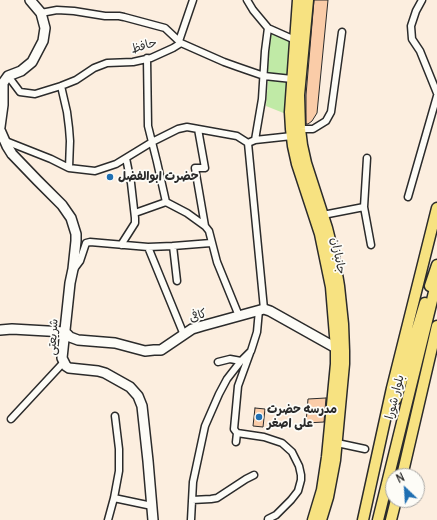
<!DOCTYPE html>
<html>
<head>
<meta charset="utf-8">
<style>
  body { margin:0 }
  #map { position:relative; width:437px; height:520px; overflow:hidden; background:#fceedf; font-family:Delius,sans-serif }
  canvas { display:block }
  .north { position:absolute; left:385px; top:468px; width:40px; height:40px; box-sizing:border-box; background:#fdfcf7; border:1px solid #a9a8a5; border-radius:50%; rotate:335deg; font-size:11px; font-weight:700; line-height:16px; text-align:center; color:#2b2b2b }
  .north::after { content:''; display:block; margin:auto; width:14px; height:18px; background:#1f6fb2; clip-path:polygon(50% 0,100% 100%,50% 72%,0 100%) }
</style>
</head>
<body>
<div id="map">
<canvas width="437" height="520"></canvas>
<div class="north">N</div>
</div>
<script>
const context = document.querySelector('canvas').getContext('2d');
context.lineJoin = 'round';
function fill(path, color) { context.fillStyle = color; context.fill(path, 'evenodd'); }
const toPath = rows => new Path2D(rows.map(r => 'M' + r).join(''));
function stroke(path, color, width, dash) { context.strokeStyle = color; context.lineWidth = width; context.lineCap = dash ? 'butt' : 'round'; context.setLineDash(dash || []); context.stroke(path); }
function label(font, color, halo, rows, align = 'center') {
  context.font = font + ' Delius,"Playpen Sans Arabic",sans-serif'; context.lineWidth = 3.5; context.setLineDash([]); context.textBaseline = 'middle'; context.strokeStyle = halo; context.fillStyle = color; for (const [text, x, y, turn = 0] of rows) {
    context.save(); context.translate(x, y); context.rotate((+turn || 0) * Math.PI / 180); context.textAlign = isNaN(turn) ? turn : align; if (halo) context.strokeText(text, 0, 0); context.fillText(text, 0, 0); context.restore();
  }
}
fill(toPath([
  [265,409,290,411,288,429,263,427]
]), '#fbe4ce');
fill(toPath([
  [270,32,292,43,290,76,267,73],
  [268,80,288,83,286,114,266,106]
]), '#c0eaa6');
const building = toPath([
  [314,0,328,0,317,113,312,121,308,124,306,124,306,95,314,0],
  [326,398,324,422,306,423,308,399,326,398],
  [255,408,265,409,263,427,253,426,255,408]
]);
fill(building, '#facca8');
stroke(building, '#2b2b2b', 1);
const street = toPath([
  [247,0,253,10,268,28,295,40],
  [422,0,416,11,411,26,412,39,420,51,437,93],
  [41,13,57,10,74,11,105,16,119,16,124,17,165,28,181,43,224,62,238,67,264,76,292,79],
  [179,41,193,0],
  [147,58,148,126,157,162,166,202],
  [8,76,20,92,35,94,61,86,76,80,94,68,107,63,133,62,151,58,173,48,181,43],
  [61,86,67,112,69,128,70,141,69,168],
  [198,129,205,168,195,168,205,226],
  [300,129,313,129,326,121,331,112,342,32],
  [3,140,51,159,69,168,95,171,116,164,152,142,178,129,187,127,237,136,248,143,255,140,292,136],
  [255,140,262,99,265,51,268,28],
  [248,143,264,309],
  [367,158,364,207,371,245],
  [408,197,437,96],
  [135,213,166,202,187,213,205,226,209,231,217,262,239,316],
  [323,215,364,207],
  [121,245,135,223,135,218,131,183,126,158],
  [173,246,177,281],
  [148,247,184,335],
  [74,269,80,261,86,243,90,242,148,247,173,246,211,243],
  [218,362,230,359,241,361],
  [11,419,63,363],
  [237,433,264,437,282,443,292,452,299,466,301,475,301,480,298,491,291,500,276,515,268,519,268,520],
  [236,442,237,433,234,429,238,386,250,353],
  [337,443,365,449],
  [114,498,152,506],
  [192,500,211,499,217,498,246,479,254,475],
  [108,520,114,498,119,471,119,449,115,416],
  [191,520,193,482,205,426,219,394,227,379,241,361,251,351,257,332,259,310]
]);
const secondary = toPath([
  [0,127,3,105,3,83,8,76,21,71,32,62,43,41,45,28,41,13,30,0],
  [0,130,7,146,12,154,37,180,62,205,71,218,76,234,76,241,73,269,70,283,62,358,66,366,69,368,98,371,105,373,130,387,138,396,142,406,148,461,153,520],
  [0,330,12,329,65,332,70,337,78,340,115,343,145,351,154,350,161,350,192,329,202,326,264,309,270,311,336,348]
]);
const primary = toPath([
  [298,0,290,112,291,129,293,146,297,164,320,234,331,287,336,348,336,364,327,457,322,490,313,520],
  [308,0,299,95,300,129,302,145,306,163,327,228,334,256,339,286,343,324,344,351,344,364,335,460,328,497,321,520],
  [430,286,437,265],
  [396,399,425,303],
  [402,476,437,326],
  [363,520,392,388,437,208],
  [378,520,437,280],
  [391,520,396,500]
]);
stroke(street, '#2b2b2b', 9);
stroke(secondary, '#2b2b2b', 12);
stroke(primary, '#2b2b2b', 13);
stroke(street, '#fdfcf7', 6);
stroke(secondary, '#fdfcf7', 9);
stroke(primary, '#f7e281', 10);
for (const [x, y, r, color] of [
  [110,177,4,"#1f6fb2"],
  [259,417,4,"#1f6fb2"]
]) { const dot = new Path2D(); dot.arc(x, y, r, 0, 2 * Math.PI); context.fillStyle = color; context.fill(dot); stroke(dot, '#fdfcf7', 1.5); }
label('12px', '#2b2b2b', '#fdfcf7', [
  ["حافظ",144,46,-16],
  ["جانبازان",338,256,79],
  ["کافی",198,316,-19],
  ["شریعتی",53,337,-86],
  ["بلوار شورا",395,397,-76]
]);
label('bold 12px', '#2b2b2b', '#fdfcf7', [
  ["حضرت ابوالفضل",118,177],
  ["مدرسه حضرت",267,410],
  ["علی اصغر",267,424]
], 'left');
</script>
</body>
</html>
